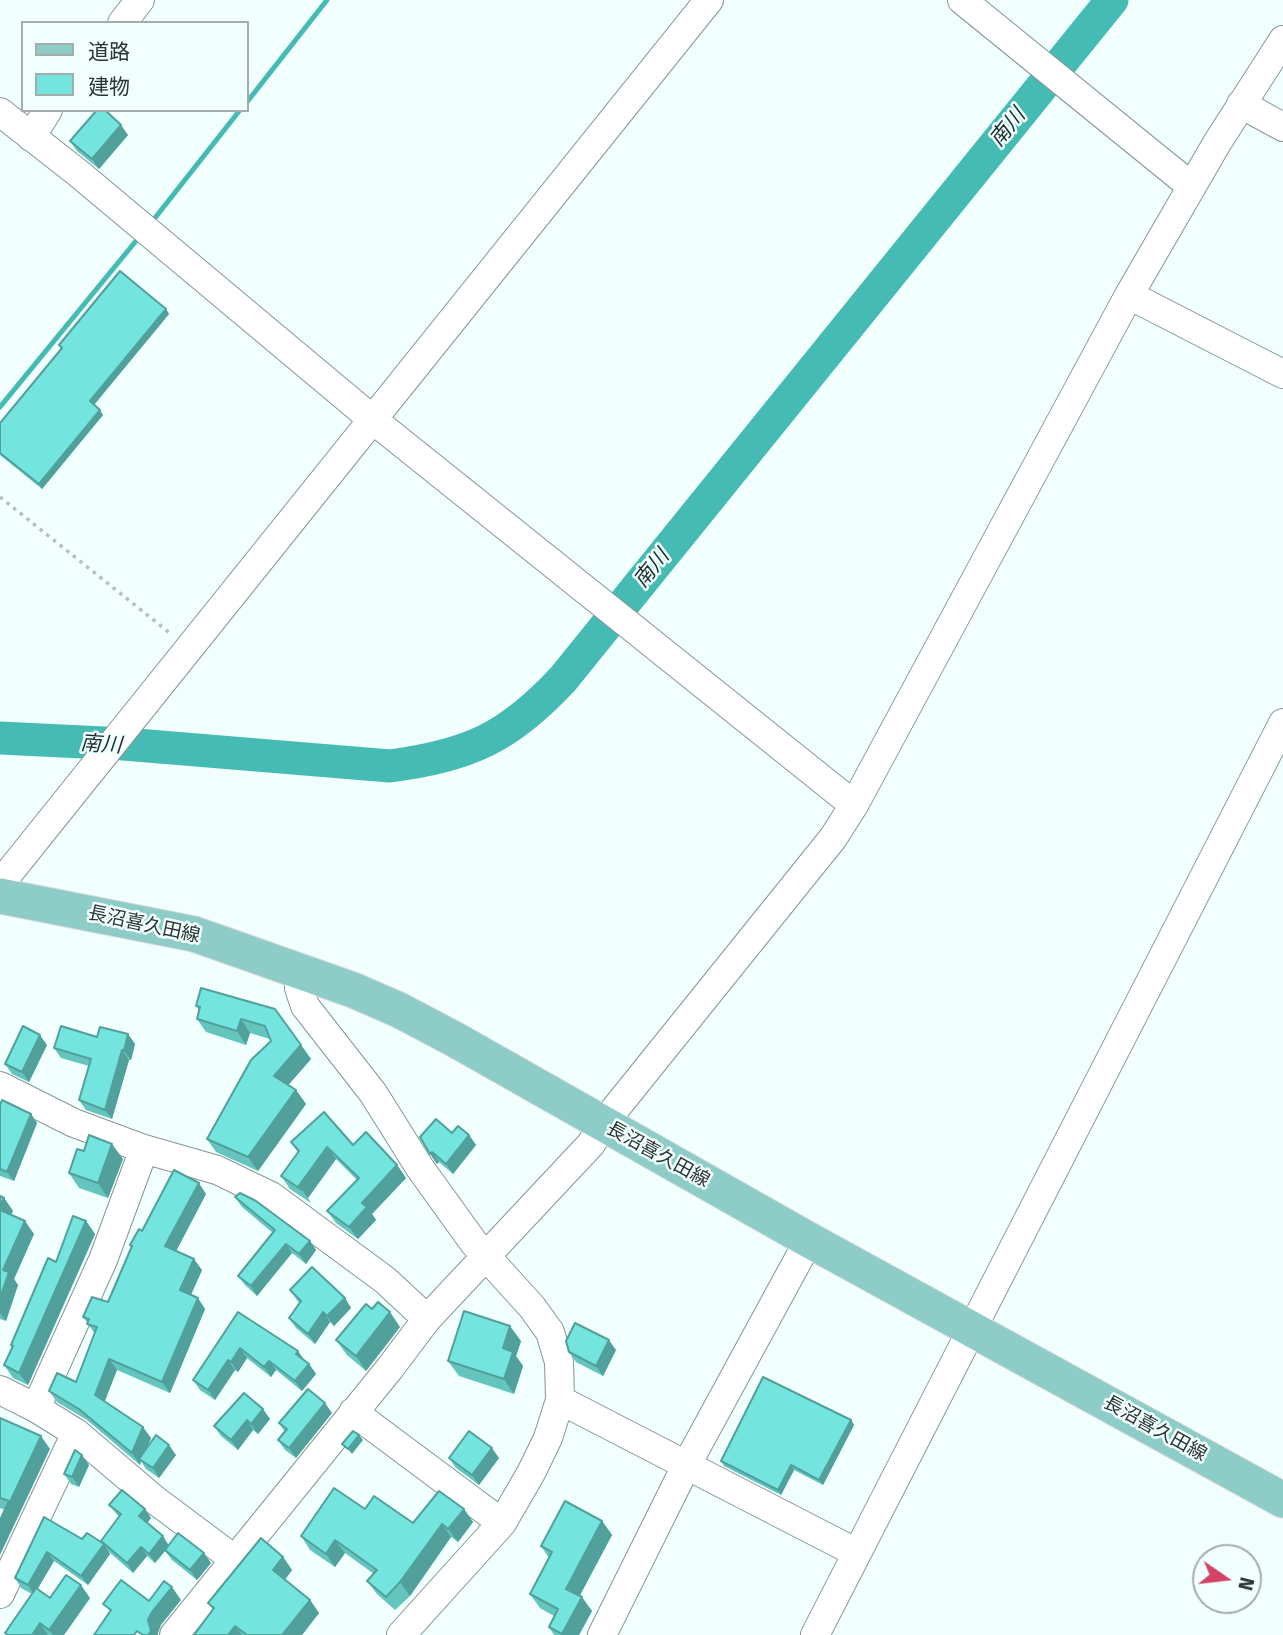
<!DOCTYPE html>
<html>
<head>
<meta charset="utf-8">
<style>
	body { margin:0 }
	#map { position:relative; width:1283px; height:1635px; overflow:hidden; background:#f1fffe; font-family:"Fira Sans","Noto Sans JP",sans-serif }
	canvas { display:block }
	.legend { position:absolute; left:21px; top:21px; width:228px; height:91px; box-sizing:border-box; background:#f1fffe; border:2px solid #a2adac; margin:0; padding:9px 12px; list-style:none; font-size:21px; color:#2c3332 }
	.legend li { display:flex; align-items:center; gap:14px; height:35px }
	.legend b { width:35px; border:2px solid #a2adac }
	.north { position:absolute; left:1192px; top:1544px; width:70px; height:70px; box-sizing:border-box; background:#f1fffe; border:2px solid #a2adac; border-radius:50%; rotate:104deg; font-size:19px; font-weight:700; line-height:28px; text-align:center; color:#2c3332 }
	.north::after { content:''; display:block; margin:auto; width:24px; height:32px; background:#d24366; clip-path:polygon(50% 0,100% 100%,50% 72%,0 100%) }
</style>
</head>
<body>
<div id="map">
<canvas width="1283" height="1635"></canvas>
<ul class="legend">
<li><b style="height:9px;background:#8eccc8"></b>道路</li>
<li><b style="height:19px;background:#74e5de"></b>建物</li>
</ul>
<div class="north">N</div>
</div>
<script>
const ctx = document.querySelector('canvas').getContext('2d');
ctx.lineJoin = 'round';
function stroke(path, color, width, dash) {
  ctx.strokeStyle = color;
  ctx.lineWidth = width;
  ctx.lineCap = dash ? 'butt' : 'round';
  ctx.setLineDash(dash || []);
  ctx.stroke(path);
}
function fill(path, color) {
  ctx.fillStyle = color;
  ctx.fill(path, 'evenodd');
}
function label(font, color, halo, rows, align = 'center') {
  ctx.font = font + ' "Fira Sans","Noto Sans JP",sans-serif';
  ctx.lineWidth = 5;
  ctx.setLineDash([]);
  ctx.textBaseline = 'middle';
  ctx.strokeStyle = halo;
  ctx.fillStyle = color;
  for (const [text, x, y, turn = 0] of rows) {
    ctx.save();
    ctx.translate(x, y);
    ctx.rotate((+turn || 0) * Math.PI / 180);
    ctx.textAlign = isNaN(turn) ? turn : align;
    if (halo) ctx.strokeText(text, 0, 0);
    ctx.fillText(text, 0, 0);
    ctx.restore();
  }
}
const stream = new Path2D(`
	M247 102 327 0
	M151 223 240 110
	M0 407 140 236`);
const river = new Path2D(`
	M0 738 124 744 390 766C470 755 508 738 563 679L1112 0`);
const path = new Path2D(`
	M0 497 171 634`);
const minor = new Path2D(`
	M962 0 1191 186
	M122 23 140 0
	M1241 104 1283 127
	M0 112 78 173 372 419 854 805
	M31 137 48 110
	M1129 295 1283 374
	M0 884 709 0
	M299 969V988L305 1006 373 1093 420 1168 474 1243 532 1307 550 1332 559 1362 560 1400 548 1438 531 1473 502 1523 401 1635
	M0 1086 74 1123 144 1149 217 1170 271 1196 385 1280 427 1319
	M0 1390 36 1408 76 1433 155 1500 234 1559
	M560 1400 857 1553
	M36 1408 103 1260 144 1149
	M353 1412 502 1523
	M0 1594 76 1433
	M174 1635 390 1368 427 1319 591 1144 603 1124 833 838 854 805 1129 295 1217 143 1283 40
	M602 1635 686 1466 809 1240
	M815 1635 1283 723`);
const major = new Path2D(`
	M0 896 194 934 353 990 399 1010 454 1039 809 1240 1283 1500`);
const wall = new Path2D(`
	M128 135 99 169 77 151 70 141Z
	M166 309 169 314 94 405 103 415 42 489 0 455V423L61 349 59 345Z
	M196 1006 275 1009 311 1059 288 1085 296 1090 306 1104 258 1171 216 1152 207 1139 271 1041 270 1039 250 1033 246 1045 206 1032 197 1019 199 1010Z
	M128 1034 135 1044 131 1060H129L112 1119 86 1110 79 1100 89 1066 61 1058 54 1048 97 1037Z
	M47 1045 29 1082 12 1074 5 1064Z
	M0 1105 31 1114 37 1123 14 1181 0 1176Z
	M452 1133 469 1135 476 1145 453 1174 439 1162 437 1164 420 1137Z
	M291 1142 353 1145 397 1165 406 1178 372 1214 376 1220 358 1239 336 1223 327 1211 357 1180 336 1159 308 1198 311 1203 290 1189 281 1176 298 1152Z
	M84 1151 123 1159 108 1198 79 1188 69 1173Z
	M206 1194 176 1251 202 1270 191 1295 205 1309 170 1393 117 1370 104 1401 151 1438 147 1448 176 1455 159 1478 146 1469 141 1461 140 1465 87 1420 57 1402 49 1391 76 1382 95 1334 83 1317 108 1302 132 1247 130 1245 142 1231Z
	M0 1196 4 1198 13 1211 11 1215 34 1234 14 1279 18 1285 6 1321 0 1319Z
	M235 1197 310 1241 316 1250 306 1264 292 1253 257 1296 245 1285 238 1276 273 1233 242 1207Z
	M86 1221 95 1234 28 1385 13 1378 4 1365 12 1347 11 1345 56 1262Z
	M290 1290 345 1298 351 1308 334 1326 330 1322 315 1344 296 1328 289 1318 299 1303Z
	M238 1312 309 1364 316 1374 302 1391 276 1370 271 1377 247 1358 238 1372 235 1370 215 1400 200 1390 193 1380Z
	M400 1327 366 1371 347 1355 336 1340Z
	M521 1341 516 1356 523 1366 514 1394 459 1376 448 1361Z
	M616 1350 603 1376 576 1362 569 1352Z
	M244 1393 270 1419 258 1434 253 1430 238 1450 221 1436 214 1426Z
	M332 1413 296 1458 285 1450 278 1440 285 1432 279 1423Z
	M0 1418 50 1449 5 1510 0 1508Z
	M851 1420 854 1425 823 1485 794 1470 781 1495 724 1466 721 1461Z
	M449 1458H499L479 1485 456 1468Z
	M89 1465 79 1487 71 1484 64 1474Z
	M109 1505 145 1509 151 1518 147 1523 169 1545 211 1563 197 1580 172 1560 165 1551 155 1563 147 1556 133 1573 108 1551 110 1554 88 1585 54 1561 37 1589 50 1598H90L64 1635H7L5 1633 32 1594 21 1588 15 1578 44 1517 82 1539 103 1544 101 1541 119 1517Z
	M365 1509 413 1523 464 1509 473 1522 458 1542 451 1537 410 1596 395 1610 377 1594 367 1581 374 1574 345 1553 335 1567 310 1550 301 1536Z
	M602 1521 612 1535 579 1596 592 1611 579 1635H554L549 1627 554 1616 540 1608 530 1594 549 1558 541 1546Z
	M283 1557 292 1570 285 1580 310 1600 319 1613 302 1635H194L213 1610 208 1603Z`);
const shadedWall = new Path2D(`
	M121 125 128 135 99 169 92 159Z
	M166 309 169 314 93 406 90 401Z
	M100 410 103 415 42 489 39 484Z
	M241 1019 250 1033 246 1045 237 1031Z
	M128 1034 135 1044 131 1060 124 1051Z
	M40 1035 47 1045 29 1082 22 1072Z
	M301 1045 311 1059 284 1090 274 1076Z
	M122 1050 129 1060 112 1119 105 1110Z
	M296 1090 306 1104 258 1171 248 1157Z
	M31 1114 37 1123 14 1181 7 1172Z
	M469 1135 476 1145 453 1174 446 1164Z
	M112 1144 123 1159 108 1198 98 1183Z
	M327 1147 336 1159 308 1198 302 1190 298 1187Z
	M432 1152 439 1162 437 1164 430 1154Z
	M397 1165 406 1178 372 1214 376 1220 358 1239 349 1227 362 1203Z
	M199 1183 206 1194 173 1257 165 1246Z
	M4 1198 13 1211 7 1222 0 1213V1205Z
	M25 1221 34 1234 14 1279 18 1285 6 1321 0 1313V1298L3 1270Z
	M86 1221 95 1234 28 1385 19 1373Z
	M310 1241 316 1250 306 1264 299 1254Z
	M286 1244 292 1253 257 1296 251 1286Z
	M194 1259 202 1270 188 1301 180 1290Z
	M198 1298 205 1309 170 1393 162 1382Z
	M345 1298 351 1308 334 1326 327 1316Z
	M323 1312 330 1322 315 1344 308 1334Z
	M390 1312 400 1327 366 1371 356 1356Z
	M510 1326 521 1341 516 1356 523 1366 514 1394 504 1379 503 1348Z
	M609 1340 616 1350 603 1376 596 1366Z
	M240 1348 247 1358 238 1372 231 1362Z
	M298 1351 305 1361 303 1364 296 1354Z
	M109 1359 117 1370 103 1406 95 1395Z
	M228 1360 235 1370 215 1400 208 1390Z
	M269 1361 276 1370 271 1377 264 1367Z
	M309 1364 316 1374 302 1391 295 1381Z
	M325 1403 332 1413 296 1458 289 1448Z
	M263 1409 270 1419 258 1434 251 1424Z
	M247 1420 253 1430 238 1450 231 1440Z
	M851 1420 854 1425 823 1485 819 1480Z
	M143 1427 151 1438 142 1460 139 1459 141 1461 140 1465 132 1453Z
	M359 1435 363 1440 352 1454 348 1449Z
	M41 1436 50 1449 0 1555V1523Z
	M169 1445 176 1455 159 1478 153 1468Z
	M492 1448 499 1458 479 1485 472 1475Z
	M82 1455 89 1465 79 1487 72 1477Z
	M791 1465 794 1470 781 1495 778 1490Z
	M145 1509 151 1518 145 1526 139 1516Z
	M464 1509 473 1522 458 1542 448 1529Z
	M602 1521 612 1535 576 1603 566 1589Z
	M442 1524 451 1537 410 1596 400 1582Z
	M163 1536 169 1546 155 1563 149 1554Z
	M335 1540 345 1553 335 1567 326 1554Z
	M104 1544 110 1554 88 1585 81 1576Z
	M141 1547 147 1556 133 1573 127 1563Z
	M47 1552 54 1561 34 1595 28 1585Z
	M204 1553 211 1563 197 1580 190 1570Z
	M283 1557 292 1570 282 1583 273 1570Z
	M81 1585 90 1598 64 1635H53L49 1630Z
	M172 1587 181 1600 161 1625 158 1633V1635H148V1620L152 1612Z
	M582 1597 592 1611 579 1635H563L562 1634Z
	M310 1600 319 1613 302 1635H282Z
	M40 1623 48 1635H32Z
	M235 1626 242 1635H228Z`);
const building = new Path2D(`
	M97 110H105L121 125 92 159 70 141Z
	M120 271 166 309 90 401 100 410 39 484 0 453V423L62 348 59 345Z
	M201 988 275 1009 301 1045 274 1076 296 1090 248 1157 207 1139 251 1060 271 1041 265 1026 241 1019 237 1031 197 1019 200 1007 196 1006Z
	M23 1026 40 1035 22 1072 5 1064Z
	M61 1026 97 1037 100 1027 128 1034 124 1051 122 1050 105 1110 79 1100 91 1059 54 1048Z
	M2 1100 31 1114 7 1172 0 1169V1105Z
	M324 1112 353 1145 366 1132 397 1165 362 1203 367 1207 349 1227 327 1211 359 1178 327 1147 298 1187 302 1190 281 1176 299 1151 291 1142Z
	M436 1119 452 1133 458 1126 469 1135 446 1164 432 1152 430 1154 420 1137Z
	M89 1135 112 1144 98 1183 69 1173 77 1149 84 1151Z
	M174 1170 199 1183 165 1246 194 1259 180 1290 198 1298 162 1382 109 1359 95 1395 143 1427 132 1453 79 1409 49 1391 57 1373 76 1382 97 1327 87 1324 89 1319 83 1317 92 1297 108 1302 132 1246 130 1245 139 1229 142 1231Z
	M240 1193 256 1201 310 1241 299 1254 286 1244 251 1286 238 1276 275 1230 235 1197Z
	M0 1196 4 1198 0 1205Z
	M0 1210 25 1221 3 1270 9 1272 0 1298Z
	M73 1216 86 1221 19 1373 4 1365 13 1346 11 1345 48 1258 56 1262Z
	M312 1267 345 1298 327 1316 323 1312 308 1334 289 1318 301 1301 290 1290Z
	M378 1302 390 1312 356 1356 336 1340 366 1304 372 1309Z
	M464 1311 510 1326 503 1348 513 1352 504 1379 448 1361Z
	M238 1312 298 1351 296 1354 309 1364 295 1381 269 1361 264 1367 240 1348 231 1362 228 1360 208 1390 193 1380Z
	M575 1323 609 1340 596 1366 569 1352 566 1341Z
	M763 1377 851 1420 819 1480 791 1465 778 1490 721 1461Z
	M308 1389 325 1403 289 1448 278 1440 287 1429 279 1423Z
	M244 1393 263 1409 251 1424 247 1420 231 1440 214 1426Z
	M0 1418 41 1436 0 1523V1520L9 1501 0 1498Z
	M353 1431 359 1435 348 1449 342 1444Z
	M469 1431 492 1448 472 1475 449 1458Z
	M156 1435 169 1445 153 1468 139 1459Z
	M75 1450 82 1455 72 1477 64 1474Z
	M334 1488 365 1509 374 1496 413 1523 439 1491 464 1509 448 1529 442 1524 400 1582 386 1597 367 1581 377 1570 335 1540 326 1554 301 1536Z
	M122 1490 145 1509 139 1516 163 1536 149 1554 141 1547 127 1563 101 1541 121 1514 109 1505Z
	M565 1501 602 1521 566 1589 582 1597 562 1634 549 1627 558 1609 530 1594 552 1552 541 1546Z
	M44 1517 82 1539 87 1533 104 1544 81 1576 47 1552 28 1585 15 1578Z
	M178 1533 204 1553 190 1570 165 1550Z
	M261 1538 283 1557 273 1570 310 1600 282 1635H247L235 1626 228 1635H194L214 1608 208 1603Z
	M66 1575 81 1585 49 1630 40 1623 32 1635H8L5 1633 36 1588 50 1598Z
	M121 1580 149 1601 164 1581 172 1587 152 1612 148 1620 151 1631 148 1635H143L137 1631 134 1635H94L111 1610 103 1604Z`);
const streetNames = [
	["長沼喜久田線",144,925,12],
	["長沼喜久田線",658,1155,29],
	["長沼喜久田線",1155,1429,29]
];
const waterNames = [
	["南川",1008,128,-51],
	["南川",652,569,-51],
	["南川",101,745,4]
];
stroke(stream, '#45bbb4', 5);
stroke(river, '#45bbb4', 33);
stroke(minor, '#869695', 30);
stroke(major, '#d9dada', 37);
stroke(path, '#b5c0bf', 3.5, [3.5, 5]);
stroke(minor, '#fff', 28);
stroke(major, '#8eccc8', 35);
fill(wall, '#64c5bf');
fill(shadedWall, '#51a09b');
fill(building, '#74e5de');
stroke(building, '#51a09b', 2);
label('19px', '#2c3332', '#f1fffe', streetNames);
label('italic 21px', '#192e2d', '#f1fffe', waterNames);
</script>
</body>
</html>
